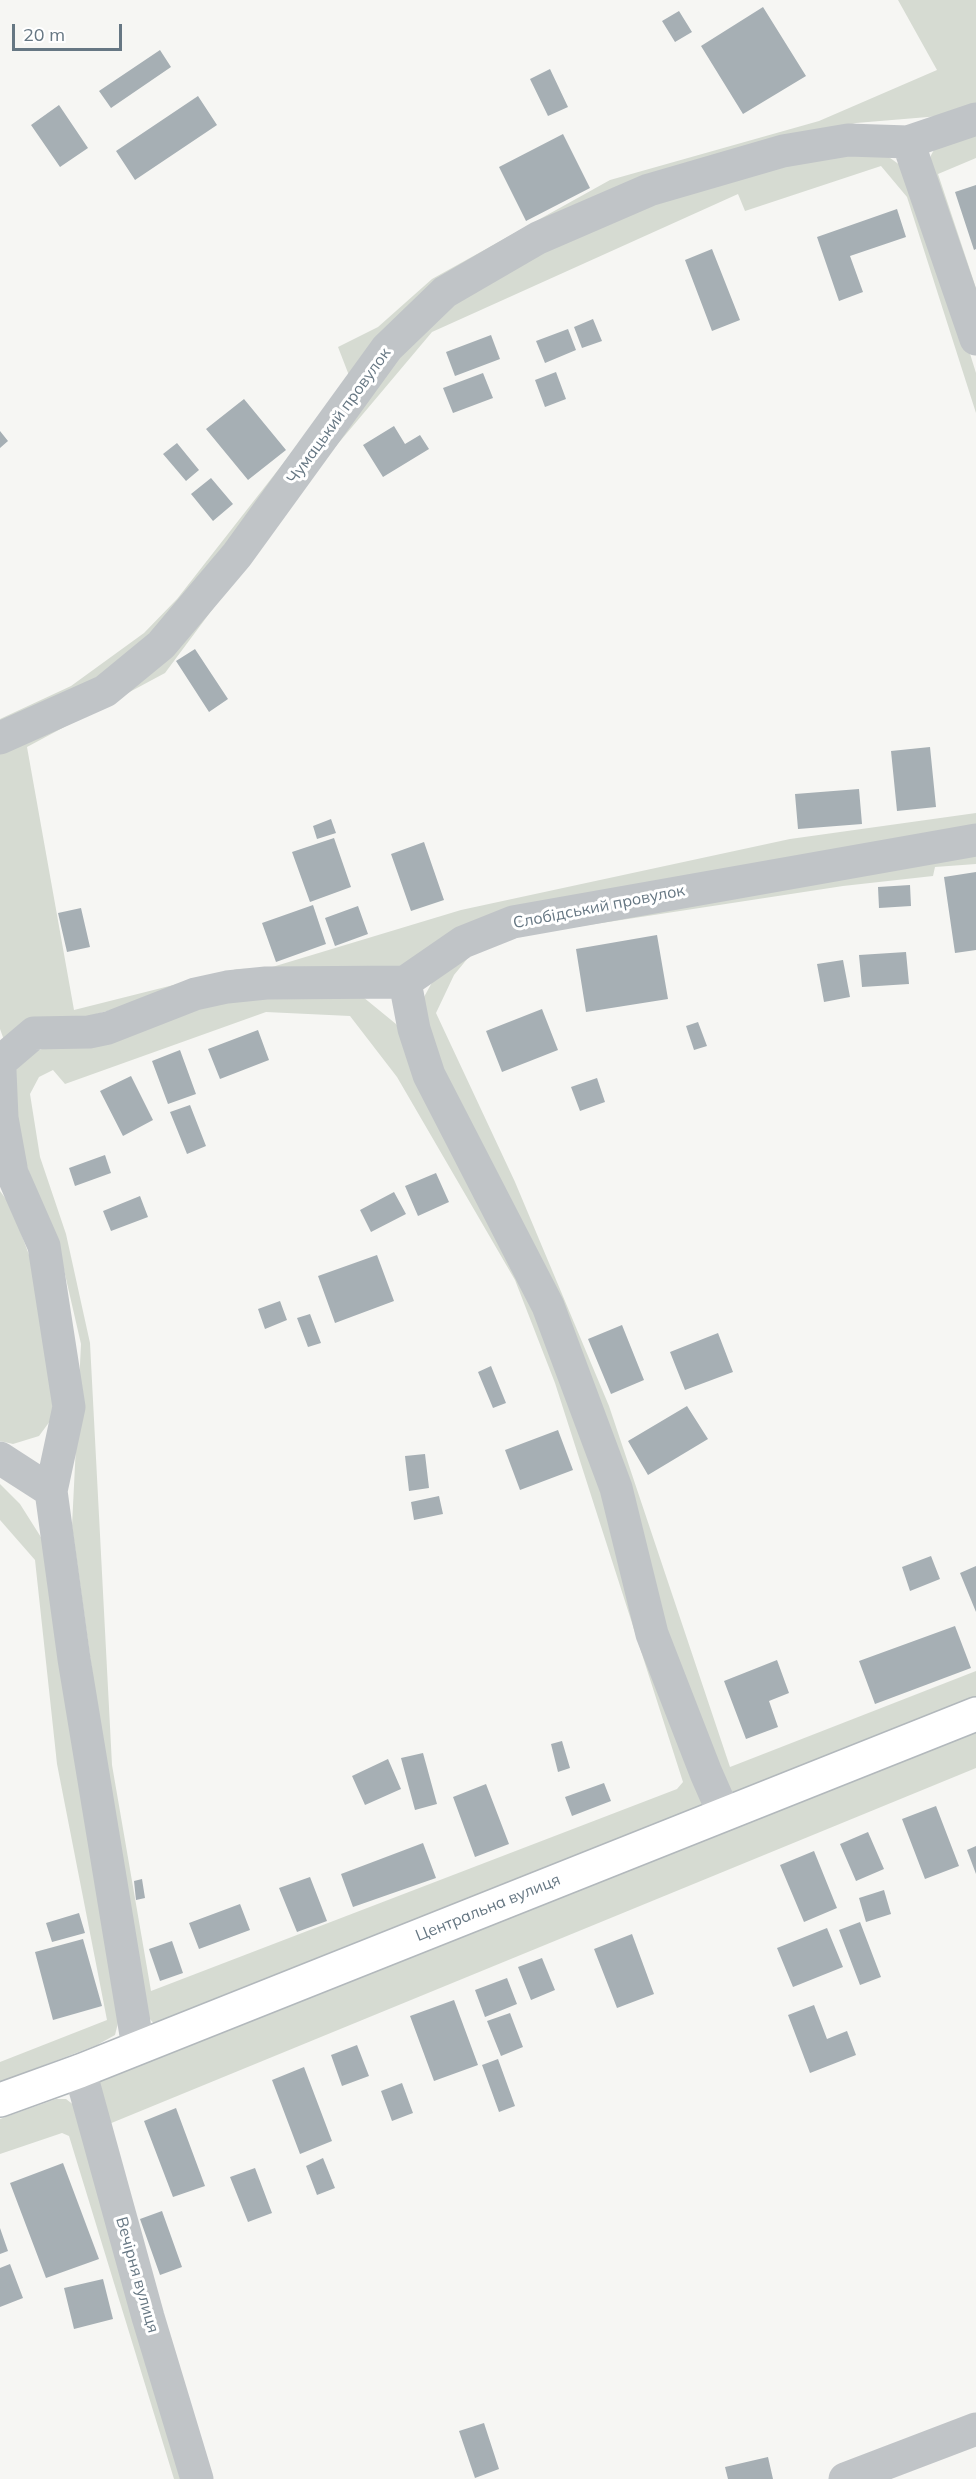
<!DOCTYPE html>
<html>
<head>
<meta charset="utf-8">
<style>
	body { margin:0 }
	#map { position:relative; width:976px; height:2479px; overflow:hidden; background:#f6f6f3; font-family:Mulish,sans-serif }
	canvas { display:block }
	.scale { position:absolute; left:12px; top:24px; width:110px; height:27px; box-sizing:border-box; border:3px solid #667783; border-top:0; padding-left:8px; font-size:18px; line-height:21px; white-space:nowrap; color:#667783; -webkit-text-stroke:4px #fff; paint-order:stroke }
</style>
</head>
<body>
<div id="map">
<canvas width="976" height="2479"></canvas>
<div class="scale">20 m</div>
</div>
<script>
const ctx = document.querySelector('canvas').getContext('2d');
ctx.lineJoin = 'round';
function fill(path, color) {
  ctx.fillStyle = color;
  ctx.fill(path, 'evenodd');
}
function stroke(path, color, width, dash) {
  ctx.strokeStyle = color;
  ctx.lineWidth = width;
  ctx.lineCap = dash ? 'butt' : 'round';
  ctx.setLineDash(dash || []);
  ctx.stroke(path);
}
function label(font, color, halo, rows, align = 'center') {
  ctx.font = font + ' Mulish,sans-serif';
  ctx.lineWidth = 6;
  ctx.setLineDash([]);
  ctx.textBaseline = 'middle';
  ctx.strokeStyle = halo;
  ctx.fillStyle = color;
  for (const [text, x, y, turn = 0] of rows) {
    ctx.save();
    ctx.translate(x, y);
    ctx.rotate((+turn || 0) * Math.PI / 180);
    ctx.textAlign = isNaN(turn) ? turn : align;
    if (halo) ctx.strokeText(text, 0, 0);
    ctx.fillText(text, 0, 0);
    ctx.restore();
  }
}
const green = new Path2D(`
	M898 0H976V108L952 115 856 123 777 146 499 250 327 422 121 669 0 732V719L71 686 144 633 177 599 350 378 338 347 378 327 432 279 610 180 819 121 937 70Z
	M976 126V158L938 174 976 288V320L927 169C933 138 950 137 976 126Z
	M886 155 904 168 924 206 976 373V413L907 197 881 166 745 211 738 194 432 332 320 465 165 673 27 747 74 1010 237 969 269 968 461 910 790 839 976 813V834L774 865 408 967 161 996 4 1040 0 1029V746L83 709 441 304 623 212 823 156Z
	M976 847V864L935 867 933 876 843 886 530 934 477 947 454 975 436 1013 515 1182 609 1406 730 1767 976 1671V1700L726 1798 720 1793 655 1623 615 1472 556 1318 527 1249 427 1053 421 1027 424 997 441 966 459 948 519 924 698 895 885 859Z
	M231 993 363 997 396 1024 404 1035 542 1311 706 1805 155 2025 149 2018 136 1989 72 1526 81 1344 64 1270 37 1198 18 1137 15 1057ZM266 1012 350 1016 397 1077 515 1280 555 1383 683 1782 677 1789 151 1991 112 1765 90 1343 66 1234 40 1157 30 1094 39 1077 53 1070 65 1084Z
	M0 1191 11 1206 32 1263 52 1345 53 1417 39 1436 13 1444 0 1441Z
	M0 1484 20 1504 44 1542 119 2019 115 2035 97 2045 0 2082V2062L107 2020 57 1764 35 1560 0 1520Z
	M976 1731V1768L109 2124 97 2081Z
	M56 2099H66L75 2106 190 2479H174L69 2136 62 2133 0 2154V2119Z`);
const building = new Path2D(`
	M763 7 806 76 743 114 701 46Z
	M679 11 692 32 675 42 662 21Z
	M160 50 171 67 111 108 99 91Z
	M550 69 568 107 548 116 530 79Z
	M198 96 217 125 135 180 116 151Z
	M59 105 88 148 60 167 31 125Z
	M563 134 590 188 526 221 499 167Z
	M976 185V249L974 250 955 192Z
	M897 209 906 237 850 256 863 292 839 301 817 237Z
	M712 249 740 320 712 331 685 260Z
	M593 319 602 341 582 348 574 327Z
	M568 329 576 350 545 363 536 341Z
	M491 335 500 359 455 376 446 352Z
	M556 372 566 399 545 407 535 380Z
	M483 373 493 398 453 413 443 388Z
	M244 399 286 450 248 480 206 429Z
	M394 426 405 444 420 435 429 449 383 477 363 445Z
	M0 431 8 441 0 448Z
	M177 443 199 470 186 481 163 454Z
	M211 478 233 504 213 521 191 494Z
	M195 649 228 699 209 712 176 661Z
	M930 747 936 807 897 811 891 751Z
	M859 789 862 824 798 829 795 794Z
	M331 819 336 833 317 839 313 826Z
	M334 838 351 887 310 902 292 852Z
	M424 842 444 900 411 911 391 854Z
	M976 872V950L955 953 944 877Z
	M910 885 911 906 879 908 878 887Z
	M313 905 326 944 276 962 262 923Z
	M358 906 368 934 335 946 325 918Z
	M81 908 90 947 67 952 58 913Z
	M657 935 668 999 586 1012 576 949Z
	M906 952 909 984 862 987 859 955Z
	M843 960 850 997 824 1002 817 964Z
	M542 1009 558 1050 502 1072 486 1031Z
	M698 1022 707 1046 694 1050 686 1026Z
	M258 1030 269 1060 220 1079 208 1049Z
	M180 1050 196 1094 168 1104 152 1061Z
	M131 1076 153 1120 123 1136 100 1091Z
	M597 1078 605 1102 580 1111 571 1087Z
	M190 1105 206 1146 187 1154 170 1112Z
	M105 1155 111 1173 75 1186 69 1168Z
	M436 1173 449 1202 418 1216 405 1186Z
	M394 1192 406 1214 371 1232 360 1210Z
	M140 1196 148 1217 111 1231 103 1211Z
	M377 1255 394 1301 335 1323 318 1276Z
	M280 1301 287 1320 265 1329 258 1309Z
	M310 1314 321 1343 308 1347 297 1318Z
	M622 1325 644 1380 611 1394 588 1339Z
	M718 1333 733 1372 685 1390 670 1352Z
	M491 1366 506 1403 493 1408 478 1372Z
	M687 1406 708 1439 648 1475 628 1441Z
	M558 1430 573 1470 520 1490 505 1450Z
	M425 1454 429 1488 409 1491 405 1456Z
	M439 1496 443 1514 414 1520 411 1502Z
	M931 1556 940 1579 910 1591 902 1567Z
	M976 1566V1612L960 1573Z
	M955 1626 971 1668 875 1704 859 1661Z
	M777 1660 789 1693 769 1701 778 1727 746 1739 724 1681Z
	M562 1741 570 1768 558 1772 551 1744Z
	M423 1753 437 1804 415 1810 401 1758Z
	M388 1759 401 1789 365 1805 352 1776Z
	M604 1783 611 1801 572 1816 565 1797Z
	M486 1784 509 1844 475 1857 453 1797Z
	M936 1806 959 1866 925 1879 902 1819Z
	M868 1832 884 1869 856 1881 840 1844Z
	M423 1843 436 1878 353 1907 341 1874Z
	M976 1846V1874L967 1850Z
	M814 1851 837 1908 804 1922 780 1865Z
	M310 1877 327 1921 297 1932 279 1888Z
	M142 1879 145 1898 136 1900 134 1881Z
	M884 1890 891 1914 866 1922 859 1898Z
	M240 1904 250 1930 199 1949 189 1923Z
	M79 1913 85 1933 52 1942 46 1923Z
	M860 1922 881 1977 860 1985 839 1930Z
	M827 1928 843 1967 793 1987 777 1948Z
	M632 1934 654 1994 617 2008 594 1949Z
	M83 1939 102 2006 53 2020 35 1952Z
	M172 1941 183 1973 160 1981 149 1949Z
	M542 1958 555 1990 531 2000 518 1967Z
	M507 1978 517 2004 485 2017 475 1990Z
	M454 2000 478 2065 434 2081 410 2016Z
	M814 2005 827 2039 847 2031 856 2055 810 2073 788 2015Z
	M510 2013 523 2047 501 2056 487 2021Z
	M357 2045 369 2076 342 2086 331 2055Z
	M498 2059 515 2106 499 2112 482 2065Z
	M304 2067 332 2141 300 2154 272 2080Z
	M402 2083 413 2113 392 2121 381 2091Z
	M176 2108 205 2186 173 2197 144 2121Z
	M323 2158 335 2188 317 2195 306 2166Z
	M63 2163 99 2259 46 2278 10 2183Z
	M255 2168 272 2213 248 2222 230 2177Z
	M162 2211 182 2267 160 2275 140 2219Z
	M0 2228 8 2251 0 2254Z
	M10 2264 23 2298 0 2307V2268Z
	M103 2279 113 2319 74 2329 64 2288Z
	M484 2423 499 2469 475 2478 459 2431Z
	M768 2457 773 2479H728L725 2467Z`);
const street = new Path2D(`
	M908 142 976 339
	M0 738 105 691 161 645 237 555 387 348 445 292 538 238 649 190 783 151 848 140 908 142 976 119
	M405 982 414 1029 429 1075 548 1306 616 1488 652 1634 706 1773 724 1814
	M0 1062 34 1033 89 1032 108 1028 195 994 227 987 266 983 405 982 463 942 513 922 976 840
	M0 1071 2 1118 12 1173 44 1246 69 1407 51 1491 74 1659 138 2047
	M0 1458 51 1491
	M80 2071 148 2317 197 2479
	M845 2479 976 2429`);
const secondary = new Path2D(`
	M0 2100 80 2071 976 1714`);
const streetNames = [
	["Чумацький провулок",339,416,-54],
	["Слобідський провулок",599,907,-11],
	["Центральна вулиця",488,1908,-22],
	["Вечірня вулиця",137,2275,74]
];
fill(green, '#d6dbd2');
fill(building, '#a6afb4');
stroke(secondary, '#b2b8bc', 36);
stroke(street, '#c0c4c7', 33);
stroke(secondary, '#fff', 33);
label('16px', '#667783', '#fff', streetNames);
</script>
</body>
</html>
